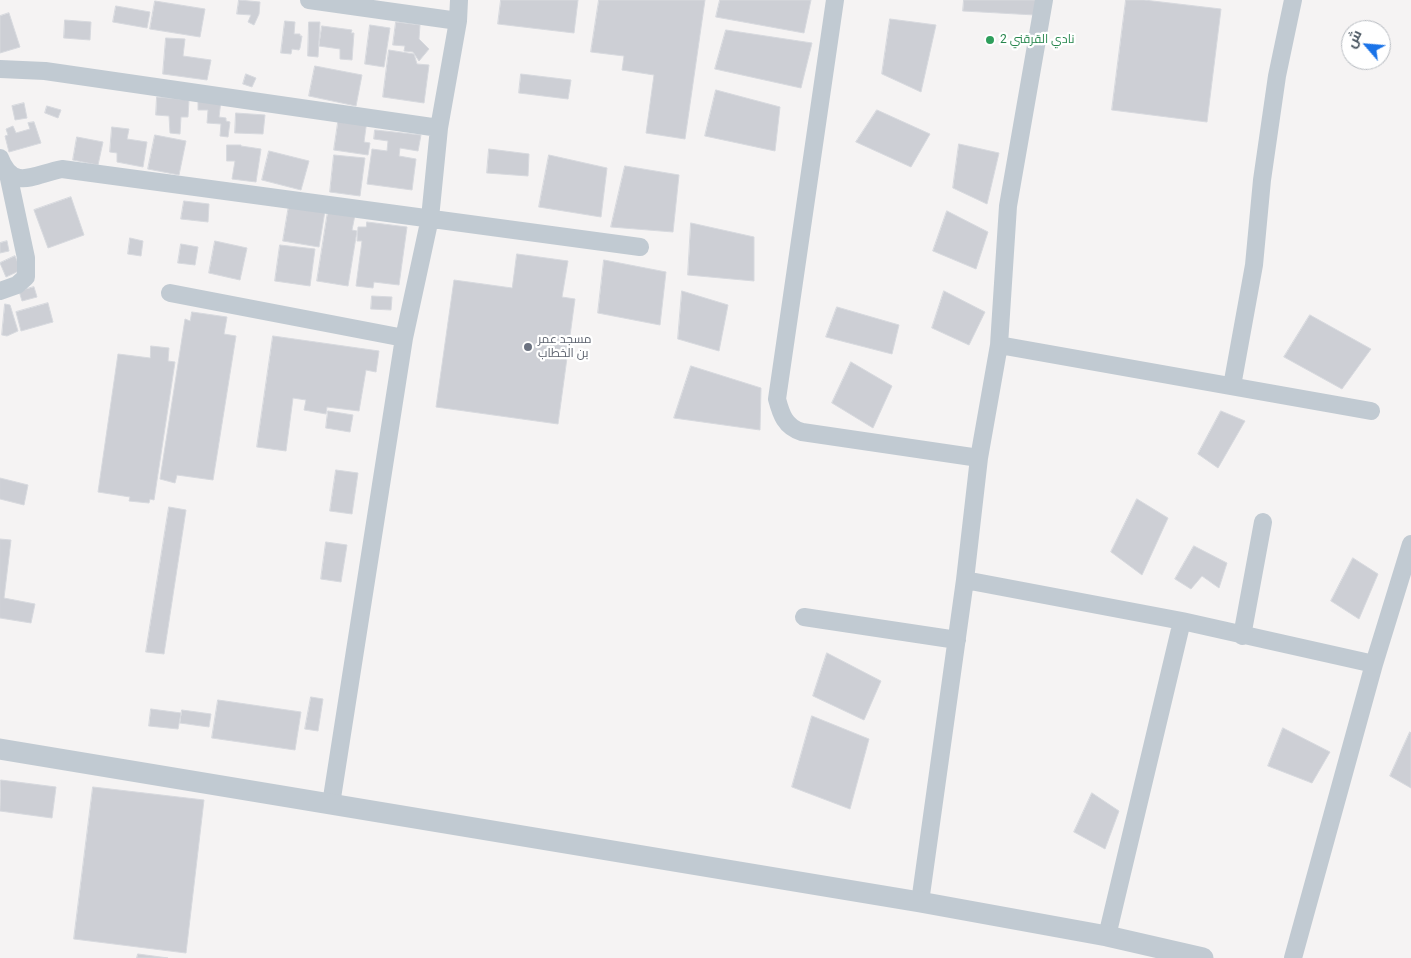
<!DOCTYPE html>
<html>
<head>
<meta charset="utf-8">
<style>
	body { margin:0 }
	#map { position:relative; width:1411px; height:958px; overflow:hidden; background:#f5f3f3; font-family:Roboto,Cairo,sans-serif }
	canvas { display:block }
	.north { position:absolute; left:1341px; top:20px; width:50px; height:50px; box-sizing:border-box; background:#fff; border:1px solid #b7bbc0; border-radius:50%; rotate:297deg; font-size:14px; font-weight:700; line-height:20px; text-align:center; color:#4a5661 }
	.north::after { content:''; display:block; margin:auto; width:18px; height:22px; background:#1a73e8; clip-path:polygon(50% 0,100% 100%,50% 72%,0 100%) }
</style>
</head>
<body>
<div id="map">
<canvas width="1411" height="958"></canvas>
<div class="north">ش</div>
</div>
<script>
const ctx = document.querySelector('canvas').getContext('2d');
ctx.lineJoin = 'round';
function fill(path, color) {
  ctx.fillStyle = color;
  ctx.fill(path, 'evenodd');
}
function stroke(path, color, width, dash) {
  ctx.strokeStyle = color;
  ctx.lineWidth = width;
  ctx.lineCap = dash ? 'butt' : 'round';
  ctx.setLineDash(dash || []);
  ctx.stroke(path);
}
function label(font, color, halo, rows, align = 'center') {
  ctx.font = font + ' Roboto,Cairo,sans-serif';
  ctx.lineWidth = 4.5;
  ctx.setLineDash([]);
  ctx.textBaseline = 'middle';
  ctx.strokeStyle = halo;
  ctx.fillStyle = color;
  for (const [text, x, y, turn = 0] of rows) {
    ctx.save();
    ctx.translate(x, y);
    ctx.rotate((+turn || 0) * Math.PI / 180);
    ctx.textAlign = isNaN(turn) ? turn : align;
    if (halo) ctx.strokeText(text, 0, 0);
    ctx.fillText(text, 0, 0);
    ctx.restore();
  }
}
const building = new Path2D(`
	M239 0 260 2 259 14 254 25 248 22 251 15 237 14Z
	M501 0H578L574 33 498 24Z
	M599 0H705L685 139 646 133 654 75 622 70 624 56 591 52Z
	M720 0H811L804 33 716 17Z
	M964 0H1036L1035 15 963 11Z
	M1126 0H1144L1221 9 1207 122 1112 110Z
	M155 1 205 9 200 37 150 29Z
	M116 6 150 12 147 28 113 22Z
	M9 13 20 47 0 53V16Z
	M890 19 936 25 921 92 882 74Z
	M65 20 91 22 90 40 64 38Z
	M285 21 295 22 294 34H300V36H302L300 48 299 50 292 49 291 54 281 53Z
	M309 22H320L318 57 308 56Z
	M396 22 420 25 419 39 429 49 419 61 413 52 404 51 405 46 393 45Z
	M370 25 390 28 384 67 365 64Z
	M322 26 352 30 351 33H354L352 60 340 59V49L319 46Z
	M726 30 812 43 801 88 715 69Z
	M166 38 185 39 183 56 211 60 207 80 163 74Z
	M389 50 414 54 417 64 429 65 424 103 383 97Z
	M315 66 362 75 356 106 309 96Z
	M246 74 256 78 252 87 243 84Z
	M521 74 571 80 568 99 519 93Z
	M716 90 780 107 775 151 705 136Z
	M157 97 189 100 188 117H181L180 134 170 133 169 116 156 115Z
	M221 101 219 117 226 118V121L230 122 228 137 220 136 221 124 207 123 208 110H198V102Z
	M24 103 27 118 15 120 12 106Z
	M47 106 61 110 58 118 45 113Z
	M877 110 930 134 911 167 856 142Z
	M236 113 265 115 263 134 235 133Z
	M339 116 367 120 364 142 370 143 368 155 334 150Z
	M34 122 41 143 9 152 5 136 8 135 6 129 13 126 16 133 30 129 28 123Z
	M112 127 129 129 127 139 147 142 143 167 117 162V153L110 152Z
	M375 130 421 135 418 151 400 148 399 156 416 159 412 190 367 184 372 149 387 151 388 141 374 139Z
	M155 135 186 141 179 175 148 169Z
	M77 137 103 142 98 165 73 160Z
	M959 144 999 153 987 204 953 188Z
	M227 145H241V146L261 149 256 182 232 179 235 161H227Z
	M489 149 529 154 528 176 487 173Z
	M269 151 309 161 301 190 262 180Z
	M334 155 365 158 360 196 330 192Z
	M549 155 607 168 601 217 539 207Z
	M625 166 679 175 673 232 611 227Z
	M71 197 84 235 48 248 34 210Z
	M184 201 209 204 208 222 181 219Z
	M289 205 325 211 319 247 283 241Z
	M328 211 355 215 352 230 357 231 348 286 317 281Z
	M947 211 988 232 976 269 933 251Z
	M367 222 407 227 399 285 374 282 373 288 356 286 362 241H357L358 227H366Z
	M691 223 754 237V281L688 275Z
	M130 238 143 241 141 256 128 254Z
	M7 241 9 251 0 253V243Z
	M215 241 247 248 240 280 209 273Z
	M181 244 198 247 195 265 178 263Z
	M280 245 315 249 310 286 275 281Z
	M517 254 568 261 562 297 575 299 558 424 436 407 454 280 512 288Z
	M15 256 21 270 6 277 0 263Z
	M604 260 666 272 660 325 598 313Z
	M34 287 37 297 22 301 19 291Z
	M682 291 728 305 719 351 678 339Z
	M944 291 985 312 969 345 932 328Z
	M372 296 392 297 391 310 371 309Z
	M48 303 53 322 21 331 16 312Z
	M5 304 10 305 18 331 7 336 2 335Z
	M837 307 899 325 892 354 826 337Z
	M192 312 227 317 224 334 236 336 213 480 177 475 175 483 160 479 185 319 190 321Z
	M1310 315 1371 349 1342 389 1284 357Z
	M273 336 379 351 376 372 366 370 359 411 327 407 326 414 304 410 306 400 293 398 286 451 257 447Z
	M151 346 169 348 168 361 175 362 154 500 150 499 149 503 129 501 130 497 98 492 118 354 150 358Z
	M851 362 892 386 873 428 832 403Z
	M691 366 761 388 760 430 674 418Z
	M328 411 353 415 350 432 326 428Z
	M1221 411 1245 421 1218 468 1198 454Z
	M336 470 358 473 352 514 330 511Z
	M0 478 28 485 24 505 0 499Z
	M1137 499 1168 518 1142 575 1111 552Z
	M169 507 186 510 164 654 146 652Z
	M0 539 11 540 4 598 35 604 31 623 0 618Z
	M326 542 347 545 341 582 321 579Z
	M1194 546 1227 563 1219 588 1202 576 1191 589 1175 579Z
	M1353 558 1378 574 1359 619 1331 601Z
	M827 653 881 681 864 720 813 696Z
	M311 697 323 699 318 731 305 729Z
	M218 700 301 712 295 750 212 738Z
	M151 709 181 713 178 729 149 726Z
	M182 710 211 714 209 727 180 723Z
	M812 716 869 739 850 809 792 787Z
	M1283 728 1330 752 1312 783 1268 766Z
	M1410 732 1411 733V788L1390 776Z
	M1 780 56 787 52 818 0 811Z
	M93 787 204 800 186 953 74 939Z
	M1092 793 1119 811 1105 849 1074 832Z
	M138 954 168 958H137Z`);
const minor = new Path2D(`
	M309 0 458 21
	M835 0 777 399C781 414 785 427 802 432L979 458
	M0 69 45 71 439 128
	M0 158C13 192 35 174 62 169L640 247
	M0 291 17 285 26 277V258L8 174
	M170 293 404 338
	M999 345 1371 411
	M1232 386 1254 265 1262 180 1277 76 1293 0
	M965 580 1182 621 1374 664
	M804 617 957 640
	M1242 636 1263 522
	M331 804 404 338 430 218 439 128 458 21 459 0
	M920 902 965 580 979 458 999 345 1008 206 1044 0
	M1107 936 1182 621
	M1293 958 1374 664 1411 544`);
const tertiary = new Path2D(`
	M0 749 920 902 1107 936 1203 958`);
const markers = [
	[990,40,5,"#2e9e5b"],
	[528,347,5,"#6b7280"]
];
const leisureNames = [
	["نادي القرقني 2",1000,40]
];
const worshipNames = [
	["مسجد عمر",538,340],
	["بن الخطاب",538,354]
];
fill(building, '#cdcfd5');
stroke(building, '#d7d9de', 1);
stroke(minor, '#c1cad2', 18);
stroke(tertiary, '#c1cad2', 21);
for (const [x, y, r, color] of markers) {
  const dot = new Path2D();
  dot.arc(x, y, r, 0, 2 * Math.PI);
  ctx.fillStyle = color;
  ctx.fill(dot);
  stroke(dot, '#fff', 2);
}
label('12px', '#27864d', '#fff', leisureNames, 'left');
label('12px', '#5b616d', '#fff', worshipNames, 'left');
</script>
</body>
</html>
